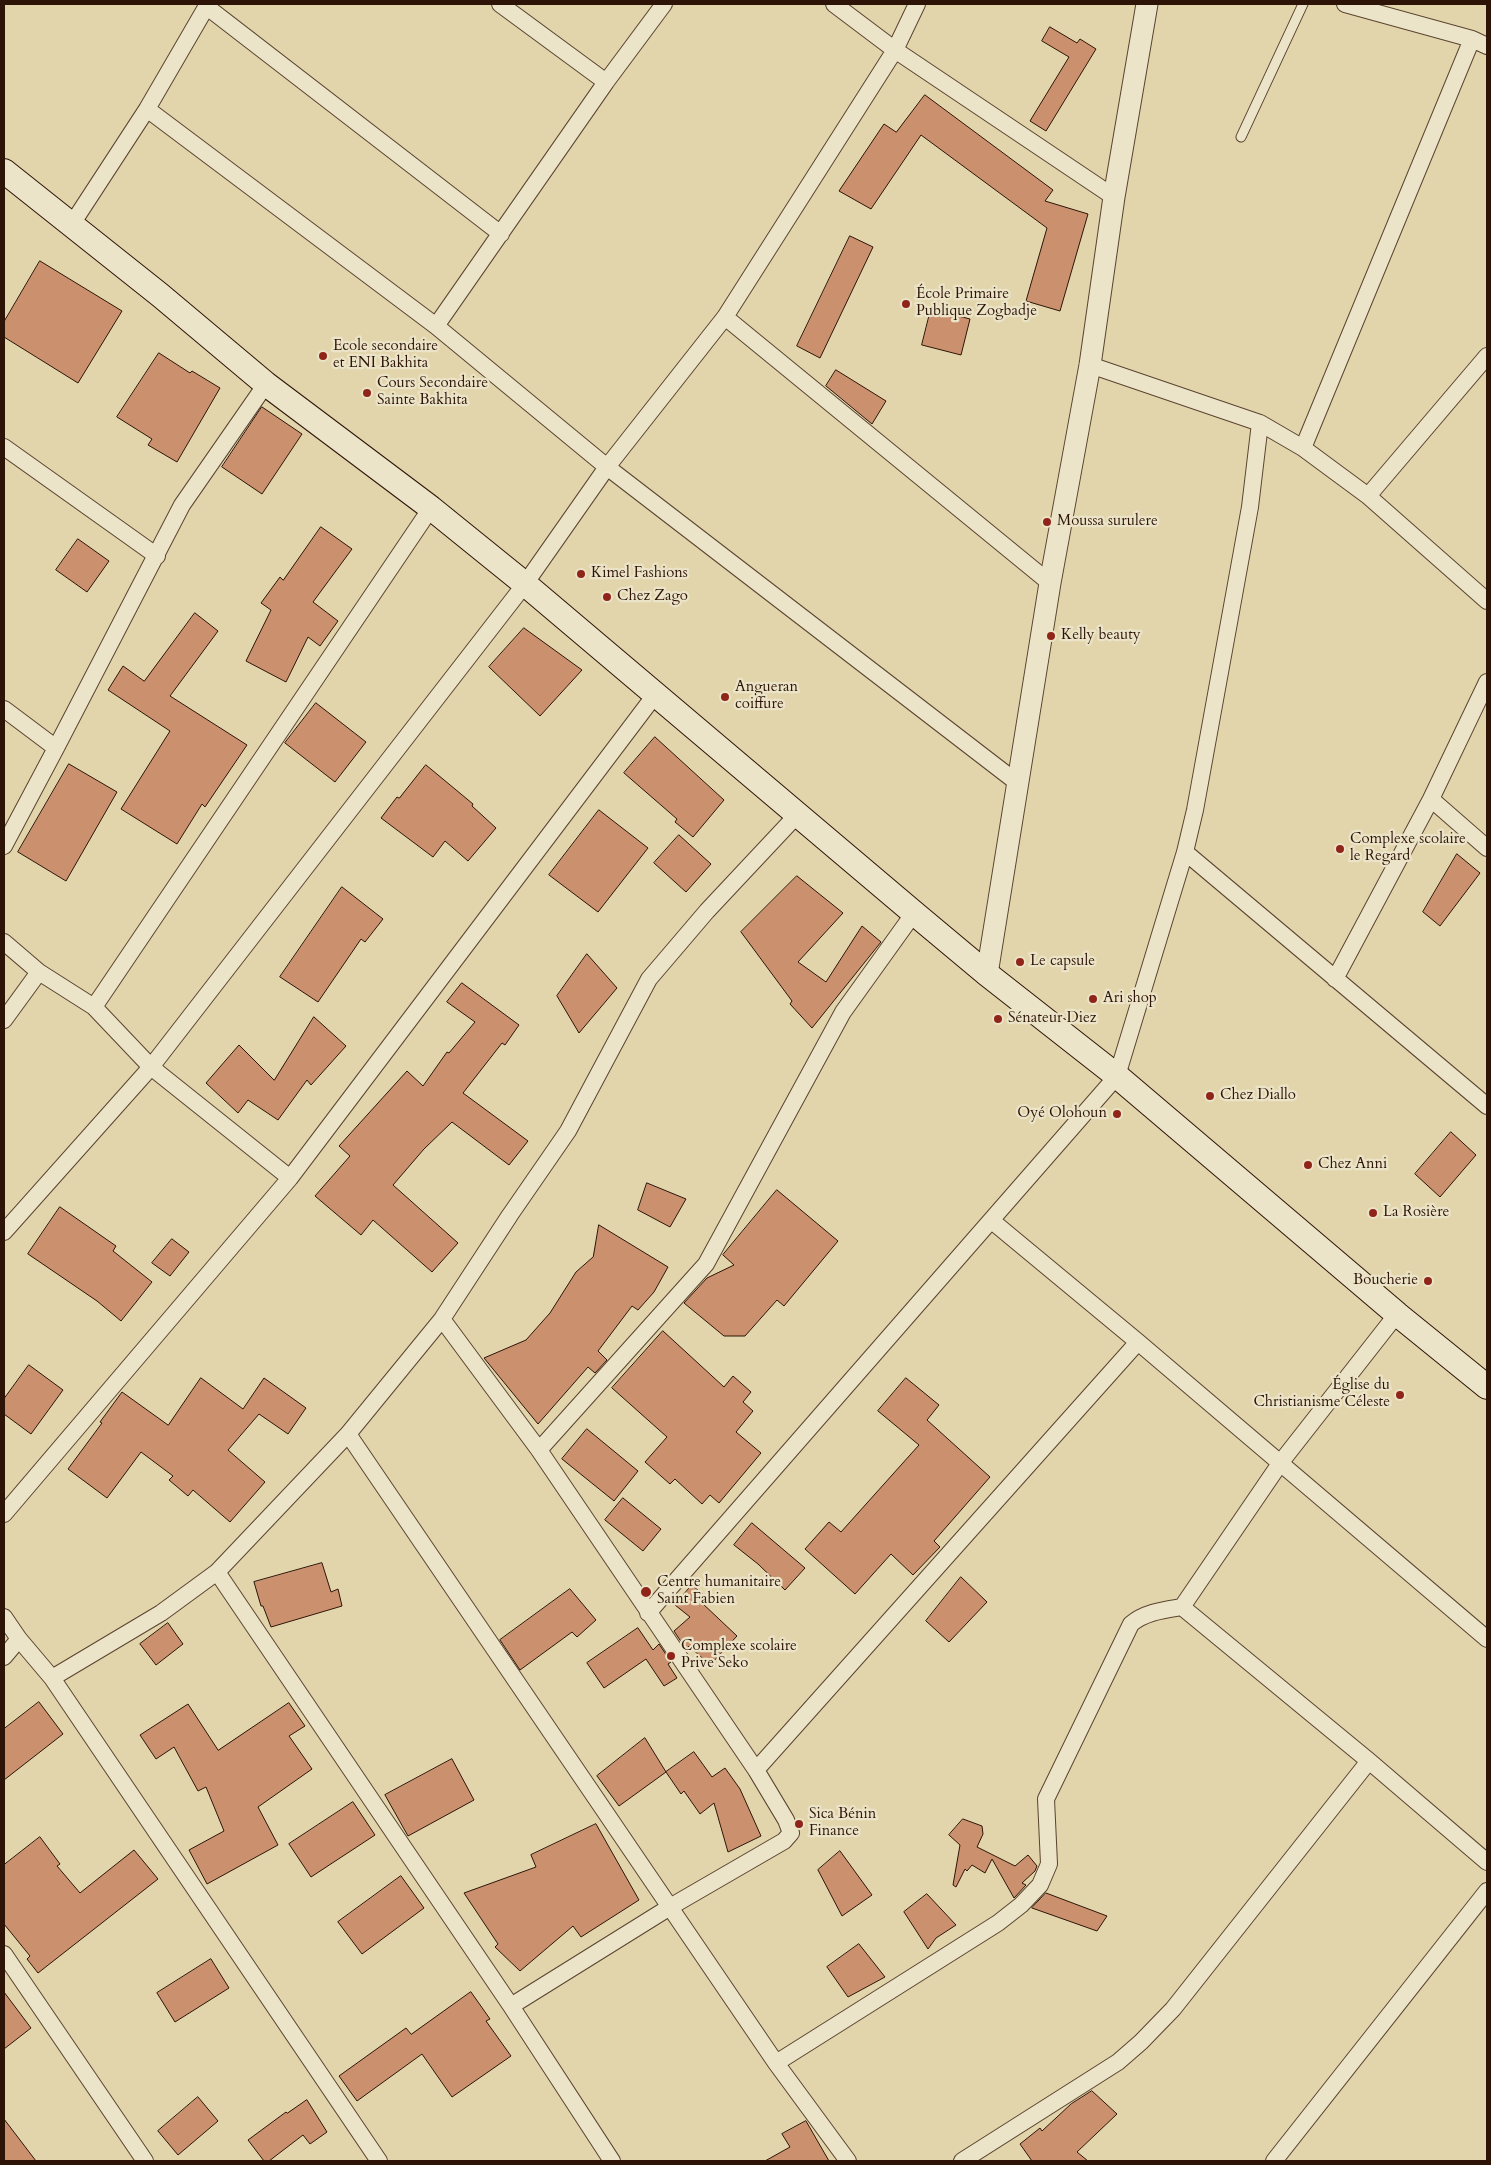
<!DOCTYPE html>
<html>
<head>
<meta charset="utf-8">
<style>
	body { margin:0 }
	#map { position:relative; width:1491px; height:2165px; overflow:hidden; background:#e2d5ab; font-family:Cardo,serif }
	canvas { display:block }
	.frame { position:absolute; inset:0; border:5px solid #2d1407; pointer-events:none }
</style>
</head>
<body>
<div id="map">
<canvas width="1491" height="2165"></canvas>
<div class="frame"></div>
</div>
<script>
const ctx = document.querySelector('canvas').getContext('2d');
ctx.lineJoin = 'round';
function fill(path, color) {
  ctx.fillStyle = color;
  ctx.fill(path, 'evenodd');
}
function stroke(path, color, width, dash) {
  ctx.strokeStyle = color;
  ctx.lineWidth = width;
  ctx.lineCap = dash ? 'butt' : 'round';
  ctx.setLineDash(dash || []);
  ctx.stroke(path);
}
function label(font, color, halo, rows, align = 'center') {
  ctx.font = font + ' Cardo,serif';
  ctx.lineWidth = 4.5;
  ctx.setLineDash([]);
  ctx.textBaseline = 'middle';
  ctx.strokeStyle = halo;
  ctx.fillStyle = color;
  for (const [text, x, y, turn = 0] of rows) {
    ctx.save();
    ctx.translate(x, y);
    ctx.rotate((+turn || 0) * Math.PI / 180);
    ctx.textAlign = isNaN(turn) ? turn : align;
    if (halo) ctx.strokeText(text, 0, 0);
    ctx.fillText(text, 0, 0);
    ctx.restore();
  }
}
const building = new Path2D(`
	M1050 27 1077 43 1080 39 1096 49 1046 131 1030 121 1069 57 1042 41Z
	M925 95 1053 190 1045 201 1088 214 1060 311 1026 301 1047 228 921 135 871 209 839 191 884 124 896 132Z
	M850 236 873 247 820 358 797 346Z
	M40 261 122 311 78 383 4 337V322Z
	M931 309 970 319 961 355 922 345Z
	M159 353 190 373 192 371 220 388 177 462 148 445 152 439 117 417Z
	M836 370 886 401 872 424 826 386Z
	M262 407 302 434 262 494 222 467Z
	M321 527 352 549 313 602 338 621 320 646 308 637 286 682 246 661 271 610 261 603 280 577 283 580Z
	M78 539 109 561 87 592 56 570Z
	M195 613 218 631 170 696 247 745 205 807 202 804 177 844 121 809 170 731 108 690 123 666 144 681Z
	M524 628 582 670 540 716 489 667Z
	M316 703 366 742 335 782 285 743Z
	M655 737 724 800 693 837 675 822 677 819 624 773Z
	M69 764 117 792 66 881 18 852Z
	M426 765 473 804 472 806 496 828 468 861 445 841 433 857 381 818 397 797 399 798Z
	M599 810 648 848 598 912 549 875Z
	M679 835 711 864 686 892 654 863Z
	M1457 854 1480 873 1440 926 1423 912Z
	M797 876 843 913 798 962 826 982 862 926 881 942 812 1028 790 1004 792 1001 741 932Z
	M342 887 383 919 365 942 361 939 318 1002 280 977Z
	M587 954 617 988 579 1033 557 996Z
	M462 983 519 1025 505 1045 502 1043 463 1093 528 1141 509 1165 452 1122 424 1149 393 1185 458 1243 432 1272 373 1220 361 1235 315 1196 350 1156 339 1146 407 1071 423 1086 447 1052 449 1053 475 1022 447 1002Z
	M314 1017 346 1046 311 1085 307 1080 278 1120 248 1100 238 1113 206 1083 239 1045 274 1080Z
	M1451 1132 1476 1155 1440 1197 1415 1174Z
	M647 1183 686 1199 670 1227 638 1210Z
	M777 1190 838 1241 784 1306 777 1300 745 1336H724L684 1303 707 1278 734 1265 723 1255Z
	M60 1207 116 1246 113 1251 152 1282 121 1321 97 1301 28 1254Z
	M599 1225 668 1267 654 1292 638 1310 632 1306 598 1351 607 1360 595 1373 588 1367 538 1424 484 1358 526 1340 550 1313 576 1272 593 1257Z
	M172 1239 189 1252 170 1276 152 1263Z
	M663 1331 724 1387 733 1376 751 1392 743 1402 753 1411 736 1432 761 1453 719 1503 710 1495 702 1504 675 1479 670 1484 645 1462 667 1437 612 1388Z
	M29 1365 63 1390 31 1434 4 1414V1399Z
	M201 1378 243 1409 264 1378 306 1408 288 1434 259 1414 228 1450 265 1482 230 1522 193 1490 188 1496 169 1480 173 1476 141 1452 107 1498 68 1469 102 1423 100 1422 122 1392 168 1425Z
	M906 1378 939 1405 927 1420 990 1477 934 1541 940 1547 913 1575 891 1554 855 1594 805 1549 829 1522 841 1532 919 1445 878 1411Z
	M587 1429 638 1471 614 1501 562 1459Z
	M623 1498 661 1529 643 1551 605 1520Z
	M752 1523 805 1568 785 1590 758 1564 734 1545Z
	M322 1563 331 1592 338 1589 342 1606 271 1627 263 1606H261L254 1582Z
	M961 1577 987 1602 949 1642 926 1621Z
	M692 1585 705 1596 701 1602 737 1636 710 1665 689 1646 686 1649 674 1631 690 1617 675 1605Z
	M570 1589 596 1620 577 1637 572 1632 520 1670 500 1640Z
	M168 1623 183 1644 156 1665 140 1644Z
	M638 1628 653 1650 659 1644 671 1662 668 1664 677 1678 664 1686 646 1659 604 1688 587 1663Z
	M39 1702 63 1734 4 1780V1729Z
	M289 1703 305 1726 289 1736 312 1769 258 1807 278 1845 207 1884 189 1850 224 1831 206 1787 198 1791 174 1747 156 1759 140 1735 188 1704 218 1750Z
	M645 1738 666 1772 619 1806 597 1776Z
	M694 1752 712 1777 725 1768 740 1789 761 1836 728 1852 714 1803 700 1814 684 1791 681 1794 666 1772Z
	M452 1759 474 1800 408 1836 385 1795Z
	M353 1802 375 1835 311 1877 289 1844Z
	M963 1819 982 1826 983 1834 977 1847 1015 1866 1028 1855 1037 1866 1035 1871 1022 1883 1026 1885 1014 1898 992 1859 985 1873 972 1865 967 1871 965 1869 956 1887 953 1885 960 1845 949 1835Z
	M596 1824 639 1900 581 1937 573 1926 520 1971 495 1947 498 1944 464 1893 536 1867 531 1855Z
	M40 1837 60 1864 57 1866 80 1893 134 1850 158 1879 38 1973 27 1959 30 1956 4 1924V1865Z
	M840 1851 872 1895 842 1916 818 1870Z
	M401 1876 424 1908 362 1954 338 1922Z
	M1046 1893 1107 1916 1097 1931 1032 1908Z
	M927 1894 956 1925 936 1938 928 1949 904 1912Z
	M859 1944 885 1977 848 1997 827 1967Z
	M211 1959 229 1988 175 2022 157 1993Z
	M4 1992 31 2028 4 2049Z
	M471 1992 490 2019 486 2021 511 2056 452 2097 422 2054 357 2101 339 2076 406 2028 411 2034Z
	M1092 2091 1117 2114 1077 2152 1088 2161H1032L1020 2144 1040 2128 1042 2131 1071 2104Z
	M198 2097 218 2121 178 2155 158 2131Z
	M307 2100 327 2132 310 2144 303 2135 269 2161H264L248 2140 286 2112 287 2113Z
	M4 2119 36 2161H4Z
	M806 2121 829 2161H765L790 2147 782 2134Z`);
const service = new Path2D(`
	M1241 137 1303 4`);
const minor = new Path2D(`
	M500 4 606 82
	M834 4 895 50 1114 197
	M1345 4 1472 39 1487 46
	M207 7 501 234
	M147 109 436 326 607 467 1019 784
	M72 224 147 109 208 4
	M725 317 1050 583
	M436 326 606 82 664 4
	M1090 365 1260 423
	M4 447 157 556
	M1303 448 1368 496 1487 601
	M1368 496 1487 356
	M4 709 56 748
	M1431 799 1487 848
	M4 846 56 748 182 505 266 384
	M1185 852 1487 1106
	M4 942 39 972 94 1007 151 1067 290 1178
	M1335 979 1431 799 1487 682
	M94 1007 431 508
	M4 1020 39 972
	M992 1221 1138 1342 1487 1639
	M4 1232 151 1067 525 584 607 467 725 317 895 50 917 4
	M442 1319 539 1450 756 1770 786 1820 791 1833 784 1841 670 1907 511 2006
	M348 1434 776 2063 848 2161
	M539 1450 706 1264 843 1012 914 913
	M4 1514 290 1178 655 695
	M217 1572 511 2006 612 2161
	M1182 1607 1369 1761 1487 1862
	M648 1613 1117 1076 1185 852 1195 810 1250 507 1260 423 1303 448 1472 39
	M4 1617 19 1639 52 1678 379 2161
	M4 1657 19 1639
	M52 1678 161 1613 217 1572 348 1434 442 1319 510 1215 568 1131 649 979 707 911 797 815
	M756 1770 1138 1342
	M4 1954 145 2161
	M776 2063 998 1923 1021 1905 1040 1885 1049 1864 1046 1799 1131 1624C1145 1612 1164 1610 1182 1607L1281 1462 1397 1314
	M962 2161 1118 2062 1141 2042 1173 2009 1369 1761
	M1274 2161 1487 1891`);
const tertiary = new Path2D(`
	M987 974 1050 583 1090 365 1114 197 1147 4`);
const secondary = new Path2D(`
	M4 171 160 295 266 384 431 508 525 584 914 913 987 974 1117 1076 1397 1314 1487 1387`);
const markers = [
	[906,304,5,"#8f2418"],
	[323,356,5,"#8f2418"],
	[367,393,5,"#8f2418"],
	[1047,522,5,"#8f2418"],
	[581,574,5,"#8f2418"],
	[607,597,5,"#8f2418"],
	[1051,636,5,"#8f2418"],
	[725,697,5,"#8f2418"],
	[1340,849,5,"#8f2418"],
	[1020,962,5,"#8f2418"],
	[1093,999,5,"#8f2418"],
	[998,1019,5,"#8f2418"],
	[1210,1096,5,"#8f2418"],
	[1117,1114,5,"#8f2418"],
	[1308,1165,5,"#8f2418"],
	[1373,1213,5,"#8f2418"],
	[1428,1281,5,"#8f2418"],
	[1400,1395,5,"#8f2418"],
	[646,1592,6,"#8f2418"],
	[671,1656,5,"#8f2418"],
	[799,1824,5,"#8f2418"]
];
const poiNames = [
	["École Primaire",916,295],
	["Publique Zogbadje",916,312],
	["Ecole secondaire",333,347],
	["et ENI Bakhita",333,364],
	["Cours Secondaire",377,384],
	["Sainte Bakhita",377,401],
	["Moussa surulere",1057,522],
	["Kimel Fashions",591,574],
	["Chez Zago",617,597],
	["Kelly beauty",1061,636],
	["Angueran",735,688],
	["coiffure",735,705],
	["Complexe scolaire",1350,840],
	["le Regard",1350,857],
	["Le capsule",1030,962],
	["Ari shop",1103,999],
	["Sénateur Diez",1008,1019],
	["Chez Diallo",1220,1096],
	["Oyé Olohoun",1107,1114,"right"],
	["Chez Anni",1318,1165],
	["La Rosière",1383,1213],
	["Boucherie",1418,1281,"right"],
	["Église du",1390,1386,"right"],
	["Christianisme Céleste",1390,1403,"right"],
	["Centre humanitaire",657,1583],
	["Saint Fabien",657,1600],
	["Complexe scolaire",681,1647],
	["Prive Seko",681,1664],
	["Sica Bénin",809,1815],
	["Finance",809,1832]
];
fill(building, '#cb916e');
stroke(building, '#2d1407', 1);
stroke(service, '#5a4430', 11);
stroke(minor, '#5a4430', 18);
stroke(tertiary, '#5a4430', 23);
stroke(secondary, '#2d1407', 26);
stroke(service, '#ece4c8', 9);
stroke(minor, '#ece4c8', 16);
stroke(tertiary, '#ece4c8', 21);
stroke(secondary, '#ece4c8', 24);
for (const [x, y, r, color] of markers) {
  const dot = new Path2D();
  dot.arc(x, y, r, 0, 2 * Math.PI);
  ctx.fillStyle = color;
  ctx.fill(dot);
  stroke(dot, '#ece4c8', 2);
}
label('15px', '#2d1407', '#ece4c8', poiNames, 'left');
</script>
</body>
</html>
